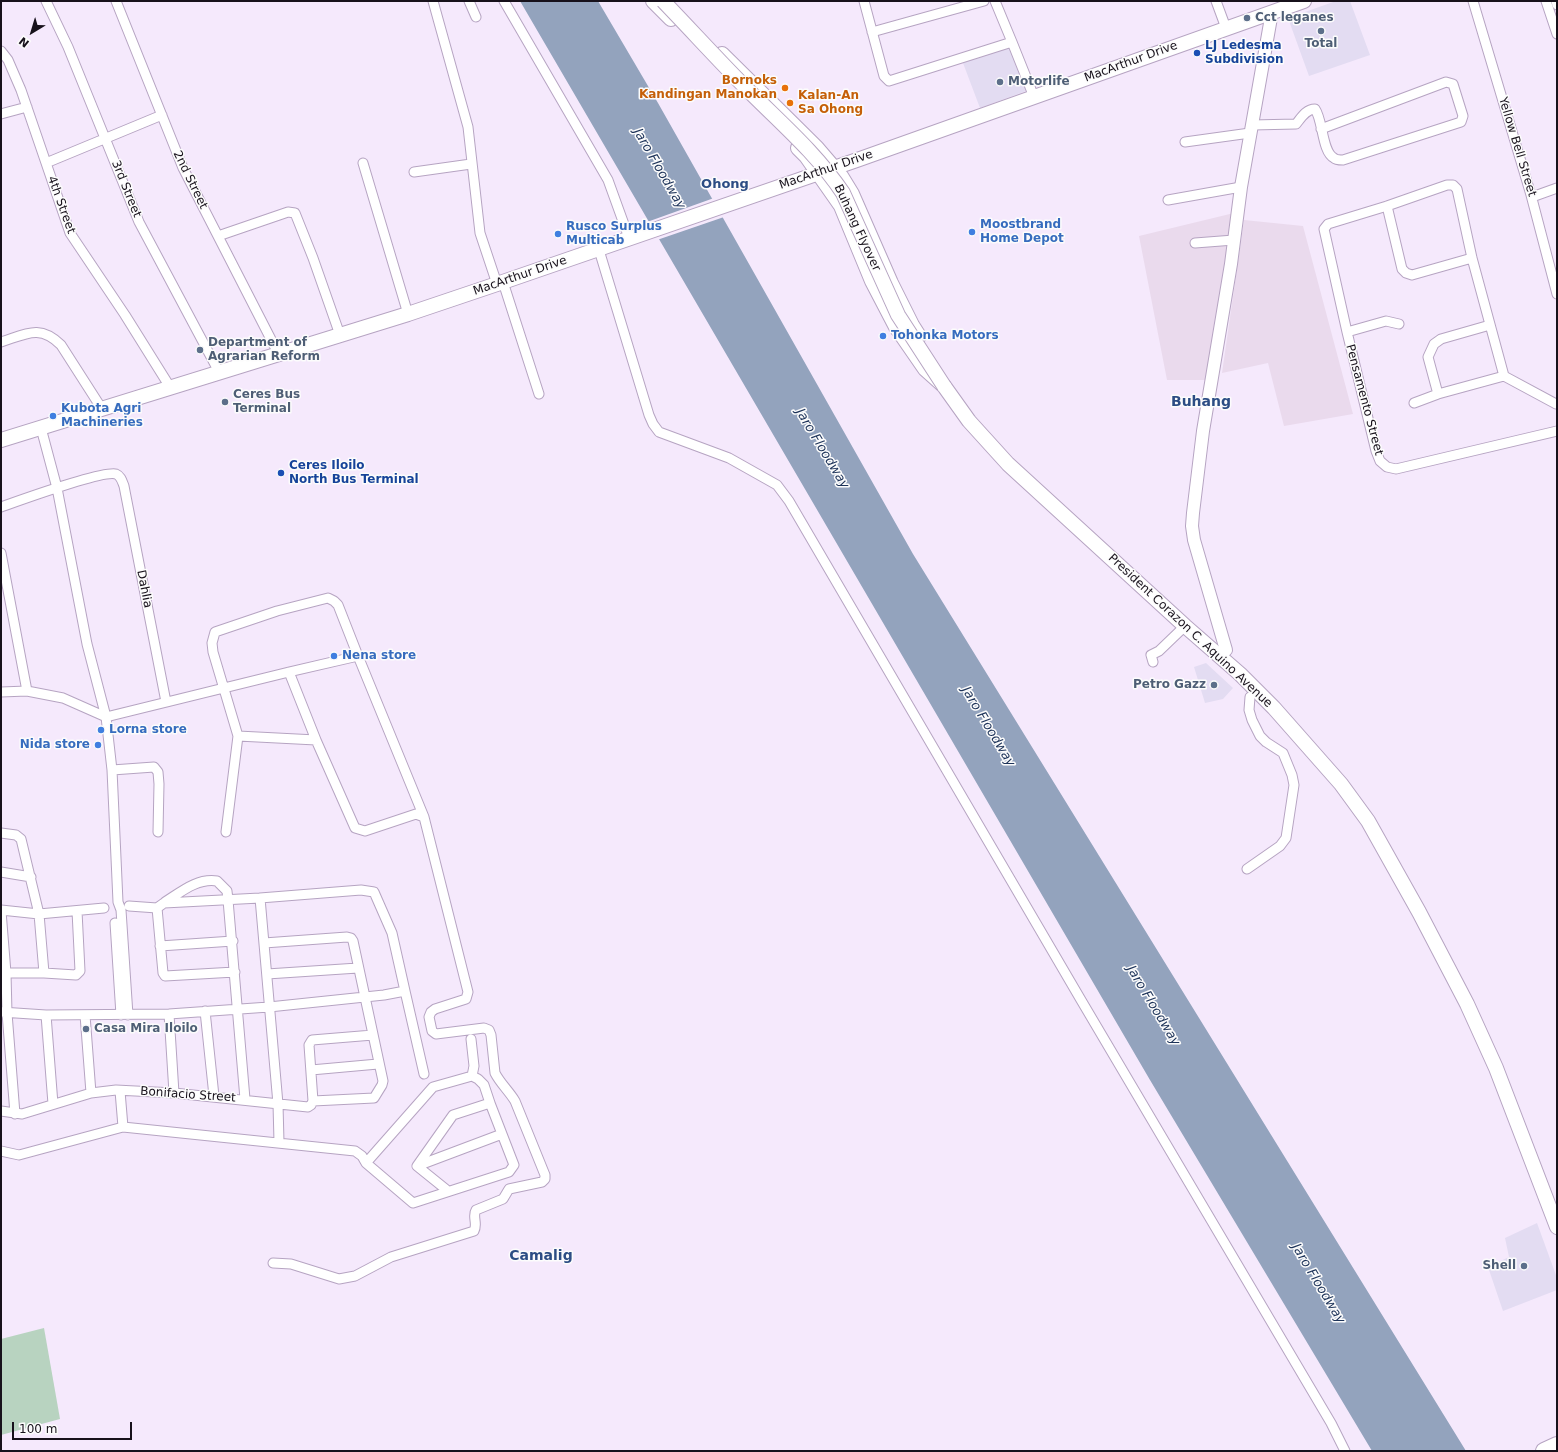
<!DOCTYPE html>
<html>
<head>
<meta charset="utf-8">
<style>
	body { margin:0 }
	#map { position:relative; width:1558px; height:1452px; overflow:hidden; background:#f5e9fc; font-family:"DejaVu Sans",sans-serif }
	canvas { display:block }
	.frame { position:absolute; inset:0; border:2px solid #17111b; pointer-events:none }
	.north { position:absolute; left:12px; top:12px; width:40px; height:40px; -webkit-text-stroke:3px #fcfcfc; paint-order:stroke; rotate:218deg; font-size:11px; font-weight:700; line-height:16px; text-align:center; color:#17111b }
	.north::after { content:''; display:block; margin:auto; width:14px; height:18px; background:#17111b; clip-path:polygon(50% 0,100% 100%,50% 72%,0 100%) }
	.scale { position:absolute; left:12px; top:1422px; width:120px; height:18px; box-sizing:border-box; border:2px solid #17111b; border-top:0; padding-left:5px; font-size:12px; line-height:14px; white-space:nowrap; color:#17111b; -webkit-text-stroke:3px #fcfcfc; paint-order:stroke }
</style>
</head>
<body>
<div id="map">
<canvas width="1558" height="1452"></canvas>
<div class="frame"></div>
<div class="north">N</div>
<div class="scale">100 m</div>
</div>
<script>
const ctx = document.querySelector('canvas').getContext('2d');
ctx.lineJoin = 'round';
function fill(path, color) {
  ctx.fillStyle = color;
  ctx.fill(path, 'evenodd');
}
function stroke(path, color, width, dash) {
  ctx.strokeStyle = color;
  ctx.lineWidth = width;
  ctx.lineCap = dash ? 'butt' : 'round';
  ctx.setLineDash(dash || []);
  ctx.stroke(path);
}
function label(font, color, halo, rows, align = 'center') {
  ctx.font = font + ' "DejaVu Sans",sans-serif';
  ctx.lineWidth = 3;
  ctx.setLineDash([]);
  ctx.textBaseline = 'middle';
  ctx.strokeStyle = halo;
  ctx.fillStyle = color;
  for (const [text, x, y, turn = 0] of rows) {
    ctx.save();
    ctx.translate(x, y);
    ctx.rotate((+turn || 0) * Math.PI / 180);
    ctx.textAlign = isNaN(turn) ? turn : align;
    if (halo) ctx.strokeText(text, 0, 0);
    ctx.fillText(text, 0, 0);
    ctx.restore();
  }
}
const commercial = new Path2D(`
	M1336 1H1350L1370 55 1309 76 1288 18Z
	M1010 46 1026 91 980 108 963 63Z
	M1206 663 1233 688 1223 699 1205 703 1194 667Z
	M1537 1223 1557 1278V1290L1503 1311 1488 1267 1509 1257 1505 1238Z`);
const education = new Path2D(`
	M1234 213 1208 380H1167L1139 236Z
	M1244 220 1303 226 1353 414 1284 426 1268 363 1222 373Z`);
const green = new Path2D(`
	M44 1328 60 1419 1 1435V1339Z`);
const water = new Path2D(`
	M520 1H598L658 103 913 554 1466 1451H1372L1150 1080Z`);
const pier = new Path2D(`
	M714 198 724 217 657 240 647 222Z`);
const street = new Path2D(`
	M46 1 68 47 139 222 219 372
	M116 1 183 168 278 353
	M433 1 468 127 480 233 497 284
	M469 1 476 17
	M504 1 608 180 629 238
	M864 1 884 76 889 81 1012 42
	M995 1 1012 42 1034 97
	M1216 1 1226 28
	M1473 1 1531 195 1557 294
	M1546 1 1557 34
	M1556 1 1557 5
	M872 32 984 1
	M1 51 8 60 21 90 70 233 125 315 170 387
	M1 114 27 107
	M1252 125 1296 124C1301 118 1306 109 1315 109 1323 120 1322 152 1334 158 1336 160 1340 160 1343 160L1461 122 1463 116 1453 84 1446 82 1321 129
	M1185 142 1250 133
	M46 163 162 115
	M363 163 408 314
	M414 172 471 164
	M1532 197 1557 188
	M1168 200 1241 187
	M1387 206 1402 269 1406 273 1412 275 1472 258
	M218 236 288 212 295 213 313 258 340 335
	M1195 243 1234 240
	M599 250 649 415 653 424 659 432 729 458 777 485 789 501 1081 1000 1331 1423 1345 1451
	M503 282 539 394
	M1347 332 1386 321 1399 324
	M1 342C26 334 40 324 61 345L102 409
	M1504 376 1472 258 1457 189 1453 185H1447L1387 206 1328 224 1324 229 1347 332 1376 451 1380 461 1387 467 1396 469 1557 431
	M1438 394 1428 357 1434 344 1441 339 1490 325
	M1414 403 1438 394 1504 376 1556 404
	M41 428 57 488 87 644 106 717 112 770 118 902 121 910 128 1015
	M1 507C18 501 103 470 116 474 121 476 122 481 124 486L166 702
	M1 553 27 691
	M1153 662 1151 655 1159 651 1185 626
	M289 672 316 740
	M1 692 27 691 63 698 106 717 289 672 358 656 424 817 468 992 466 999 435 1009 431 1012 429 1017 432 1031 436 1034 484 1028 489 1030 491 1035 495 1073C500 1083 509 1091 515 1101L545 1175V1179L542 1182 509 1189 503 1199 476 1210C472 1216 478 1224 474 1231L391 1257 355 1276 339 1279 291 1264 273 1263
	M238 736 316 740 355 828 365 831 416 814 424 817
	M112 770 154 767 158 772 159 784 158 832
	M226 832 238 736 213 652 212 643 215 632 277 611 328 598 334 601 338 605 358 656
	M1 833 16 835 21 839 39 914 44 973 76 975 80 971 77 911
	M1247 869 1280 846 1286 838 1294 785 1292 775 1283 753 1266 742 1260 736 1252 720 1249 710 1250 697
	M1 872 31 877
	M165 902C181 892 197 878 217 881L227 891 228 900 245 1099
	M129 906 157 908 164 903 260 898 278 1104 279 1142
	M157 908 163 973 165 976 235 972
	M1 910 39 914 104 908
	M1 911 6 973 7 1013 15 1114
	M115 923 121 1015
	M160 946 233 941
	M6 973H44
	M267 974 358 968
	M405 991 424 1074
	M205 1011 214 1096
	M1 1012 46 1015 169 1014 269 1007 384 995 405 991 392 933 374 892 361 890 260 898
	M169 1014 174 1093
	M46 1015 53 1104
	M85 1015 91 1093
	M471 1039 474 1066 472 1076
	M311 1070 378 1064
	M120 1091 123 1127
	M313 1101 309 1045 312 1040 373 1035
	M1 1111 22 1114 91 1093 116 1090 174 1093 308 1107 311 1105 313 1101 374 1098 382 1085 383 1081 353 941 351 938 347 937 264 943
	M1 1151 19 1155 123 1127 355 1151 362 1156 366 1163 413 1203 509 1172 514 1165 490 1103 484 1085 478 1079 472 1076 433 1087 366 1163
	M417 1166 502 1134
	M448 1191 417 1166 453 1115 490 1103`);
const secondary = new Path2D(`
	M1226 650 1194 540 1192 526 1193 513 1203 431 1231 264 1241 187 1272 12`);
const primary = new Path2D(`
	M653 1 671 19
	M722 54 817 148 841 176 852 194 891 283 912 325 919 336
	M798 148 806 156 841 206 872 281 896 327 925 369 944 386 969 421 1008 464 1185 626 1240 674 1274 708 1341 784 1368 821 1419 912 1467 1004 1496 1068 1557 1227
	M1 440 408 314 497 284 857 160 1304 1`);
const highway = new Path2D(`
	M1544 1451 1557 1445`);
const primaryBridge = new Path2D(`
	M663 1C692 31 720 62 750 92 782 124 817 154 843 193L898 315 944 386`);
const markers = [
	[1247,18,4,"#5c6f8a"],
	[1321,31,4,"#5c6f8a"],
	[1197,53,4,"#1a4fb4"],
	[1000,82,4,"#5c6f8a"],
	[785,88,4,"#e8710a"],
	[790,103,4,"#e8710a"],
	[972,232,4,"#3f7fe0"],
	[558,234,4,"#3f7fe0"],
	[883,336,4,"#3f7fe0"],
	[200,350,4,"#5c6f8a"],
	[225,402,4,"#5c6f8a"],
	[53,416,4,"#3f7fe0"],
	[281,473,4,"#1a4fb4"],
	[334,656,4,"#3f7fe0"],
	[1214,685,4,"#5c6f8a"],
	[101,730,4,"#3f7fe0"],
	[98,745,4,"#3f7fe0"],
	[86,1029,4,"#5c6f8a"],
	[1524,1266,4,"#5c6f8a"]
];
const serviceNames = [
	["Cct leganes",1255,18],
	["Total",1321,44,"center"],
	["Motorlife",1008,82],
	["Department of",208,343],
	["Agrarian Reform",208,357],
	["Ceres Bus",233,395],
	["Terminal",233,409],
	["Petro Gazz",1206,685,"right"],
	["Casa Mira Iloilo",94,1029],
	["Shell",1516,1266,"right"]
];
const transitNames = [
	["LJ Ledesma",1205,46],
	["Subdivision",1205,60],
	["Ceres Iloilo",289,466],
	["North Bus Terminal",289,480]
];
const streetNames = [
	["MacArthur Drive",1131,62,-20],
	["Yellow Bell Street",1517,147,73],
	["MacArthur Drive",826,170,-19],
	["2nd Street",190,180,64],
	["3rd Street",126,189,68],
	["4th Street",61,205,70],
	["Buhang Flyover",857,228,65],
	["MacArthur Drive",520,276,-19],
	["Pensamento Street",1364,400,75],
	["Dahlia",144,589,79],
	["President Corazon C. Aquino Avenue",1190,631,43],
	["Bonifacio Street",188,1095,4]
];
const foodNames = [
	["Bornoks",777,81],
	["Kandingan Manokan",777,95],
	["Kalan-An",798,96,"left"],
	["Sa Ohong",798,110,"left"]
];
const shopNames = [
	["Moostbrand",980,225],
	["Home Depot",980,239],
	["Rusco Surplus",566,227],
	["Multicab",566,241],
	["Tohonka Motors",891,336],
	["Kubota Agri",61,409],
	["Machineries",61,423],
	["Nena store",342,656],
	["Lorna store",109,730],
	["Nida store",90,745,"right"]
];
const waterNames = [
	["Jaro Floodway",659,169,60],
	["Jaro Floodway",822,449,59],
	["Jaro Floodway",988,727,59],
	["Jaro Floodway",1153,1006,59],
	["Jaro Floodway",1318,1284,59]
];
const neighbourhoodNames = [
	["Ohong",725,185]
];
const quarterNames = [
	["Buhang",1201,402],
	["Camalig",541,1256]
];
fill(commercial, '#e3dcf2');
fill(education, '#eadaed');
fill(green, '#b8d3c0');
fill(water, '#93a3bd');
fill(pier, '#f5e9fc');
stroke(street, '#b6a4c2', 11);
stroke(secondary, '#b6a4c2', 14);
stroke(primary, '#b6a4c2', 16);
stroke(highway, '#b6a4c2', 18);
stroke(street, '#fff', 9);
stroke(secondary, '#fff', 12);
stroke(primary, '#fff', 14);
stroke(highway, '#fff', 16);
stroke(primaryBridge, '#b6a4c2', 16, []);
stroke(primaryBridge, '#fff', 14);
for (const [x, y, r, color] of markers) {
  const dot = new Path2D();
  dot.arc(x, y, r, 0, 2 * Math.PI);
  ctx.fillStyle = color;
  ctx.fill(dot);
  stroke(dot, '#fcfcfc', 1.5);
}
label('bold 12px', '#4e5e75', '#fcfcfc', serviceNames, 'left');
label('bold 12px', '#164399', '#fcfcfc', transitNames, 'left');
label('12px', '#17111b', '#fcfcfc', streetNames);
label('bold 12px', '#c56008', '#fcfcfc', foodNames, 'right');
label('bold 12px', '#366cbe', '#fcfcfc', shopNames, 'left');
label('italic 13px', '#1d3359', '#fcfcfc', waterNames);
label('bold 13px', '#2c4d84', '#fcfcfc', neighbourhoodNames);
label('bold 14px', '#2c4d84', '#fcfcfc', quarterNames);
</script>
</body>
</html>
